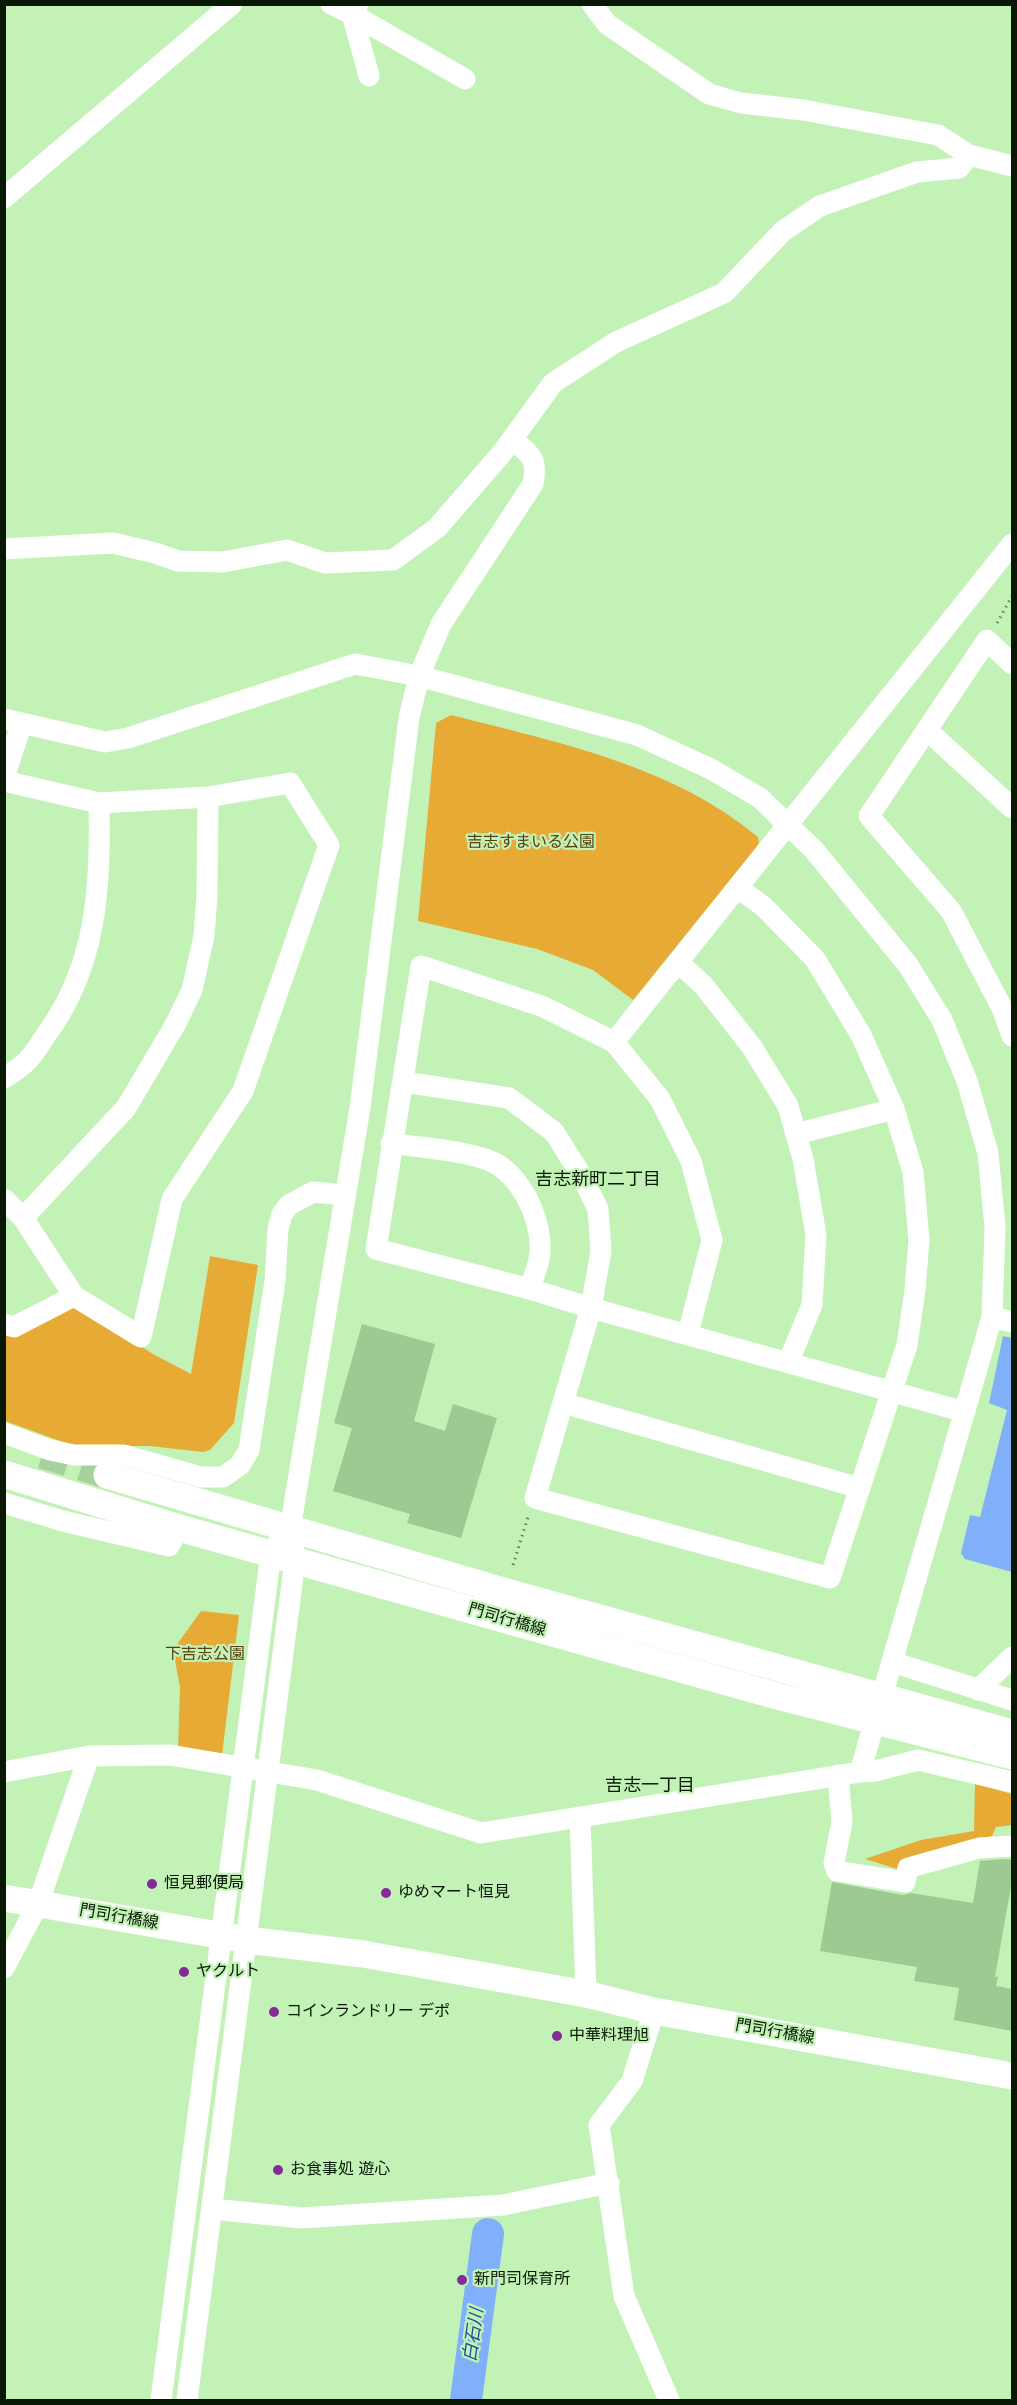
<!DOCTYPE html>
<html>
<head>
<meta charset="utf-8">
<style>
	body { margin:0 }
	#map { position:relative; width:1017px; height:2405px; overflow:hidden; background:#c3f2b7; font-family:"Fira Sans",sans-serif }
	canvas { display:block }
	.frame { position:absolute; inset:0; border:6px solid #081804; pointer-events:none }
</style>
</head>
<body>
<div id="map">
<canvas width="1017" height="2405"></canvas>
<div class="frame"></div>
</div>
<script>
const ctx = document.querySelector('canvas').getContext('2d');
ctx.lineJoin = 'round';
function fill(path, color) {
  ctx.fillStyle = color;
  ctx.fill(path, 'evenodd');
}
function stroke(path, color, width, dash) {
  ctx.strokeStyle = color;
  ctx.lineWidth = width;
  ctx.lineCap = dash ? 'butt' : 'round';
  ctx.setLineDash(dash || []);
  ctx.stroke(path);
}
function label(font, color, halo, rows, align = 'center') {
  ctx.font = font + ' "Fira Sans","Noto Sans JP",sans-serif';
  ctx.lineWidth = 4.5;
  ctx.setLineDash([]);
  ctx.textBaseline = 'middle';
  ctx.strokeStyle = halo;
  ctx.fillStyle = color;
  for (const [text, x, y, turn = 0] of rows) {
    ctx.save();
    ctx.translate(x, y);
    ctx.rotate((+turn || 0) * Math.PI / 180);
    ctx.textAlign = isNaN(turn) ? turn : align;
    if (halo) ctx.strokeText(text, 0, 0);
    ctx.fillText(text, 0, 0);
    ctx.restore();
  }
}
const green = new Path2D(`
	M451 715C556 742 672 765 758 837L759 844 633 1000 593 970 537 949 418 921 436 723Z
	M210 1256 258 1265 234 1423 210 1450 203 1452 150 1446H74L5 1421V1333L67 1308 79 1307 153 1354 191 1374Z
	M201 1611 239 1615 222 1755 178 1749 180 1687 173 1650Z
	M975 1784 1012 1794V1825L996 1827 992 1836 913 1860 897 1869 865 1859 921 1840 974 1831Z`);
const water = new Path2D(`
	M1003 1336 1012 1338V1572L965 1559 961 1553 970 1515 980 1517 1007 1410 989 1403Z`);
const river = new Path2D(`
	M466 2400 488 2234`);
const building = new Path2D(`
	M362 1324 435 1344 414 1421 445 1431 453 1404 497 1418 461 1538 407 1523 410 1514 333 1491 352 1428 334 1423Z
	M1005 1859 1012 1860V1886H1011L995 1977H998L996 1986 1012 1989V2031L954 2020 959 1988 914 1981 917 1967 820 1951 832 1882 903 1895 911 1893 973 1903 980 1861Z`);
const majorTunnel = new Path2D(`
	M42 1455 107 1475`);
const path = new Path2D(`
	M997 623 1012 596
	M513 1565 529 1514`);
const minor = new Path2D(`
	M331 4 352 14 358 4
	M592 4 607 24 709 94 741 103 803 110 938 135 969 155 1012 166
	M369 76 352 14 465 79
	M4 198 232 4
	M4 549 113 543 155 553 178 561 223 562 287 550 325 563 393 560 437 528 502 453 553 383 616 342 724 293 783 231 820 206 917 172 959 168 969 155
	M1012 664 987 640 869 816 951 911 1002 1008 1012 1036
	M4 719 105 742 128 738 355 664 419 676 637 735 711 769 760 798 814 850 908 965 942 1020 967 1081 988 1153 995 1227 992 1317 860 1772
	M927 730 1012 808
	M4 778 22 723
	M4 781 99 803 208 797 290 783 329 845 243 1091 172 1199 141 1337 74 1296 23 1218 4 1199
	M678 962 704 986 752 1047 788 1106 803 1159 816 1235 812 1305 788 1363
	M614 1042 1012 544
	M4 1078C12 1073 20 1068 27 1061 34 1054 40 1044 46 1035 97 966 101 886 99 803
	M404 1082 509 1098 554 1132 581 1175 598 1209 601 1251 591 1308 535 1498 830 1578 907 1345 915 1290 919 1240 913 1172 894 1109 861 1035 815 959 763 906 738 888
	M796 1134 894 1109
	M391 1143C421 1148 453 1149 482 1158 519 1168 542 1217 540 1253 539 1265 533 1277 530 1289
	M23 1218 126 1108 175 1025 192 990 204 936 207 896 208 797
	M992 1317 1012 1322
	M4 1324 14 1327 74 1296
	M688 1334 712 1240 691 1161 660 1099 614 1042 544 1007 421 966 376 1249 530 1289 591 1308 965 1412
	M563 1403 860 1488
	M4 1433 50 1450 74 1455H124L201 1477H223L240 1465 249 1450 275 1281 278 1229 282 1214 289 1205 313 1192 344 1195
	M4 1503 63 1521 169 1546 179 1528
	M892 1662 1012 1700
	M978 1690 1012 1657
	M4 1772 89 1756 170 1755 317 1780 481 1833 860 1772 875 1771 918 1760 1012 1782
	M838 1775 842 1822 834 1863 837 1871 905 1882 908 1868 979 1848 1012 1846
	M580 1817 586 1994
	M4 1968 38 1904 89 1756
	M654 2011 632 2081 599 2125 624 2296 669 2400
	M212 2209 302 2218 503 2205 609 2183
	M161 2400 271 1553 278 1543
	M187 2400 295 1560 290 1529 360 1108 409 718 419 676 441 624 533 484C538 458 531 455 512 439`);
const major = new Path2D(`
	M4 1474 179 1528 777 1696 1012 1756
	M107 1475 503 1591 1012 1733
	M4 1898 247 1940 363 1954 586 1994 654 2011 1012 2076`);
const markers = [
	[152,1884,6,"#842b98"],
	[386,1893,6,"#842b98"],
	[184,1972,6,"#842b98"],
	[274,2012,6,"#842b98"],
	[557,2036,6,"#842b98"],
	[278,2170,6,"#842b98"],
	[462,2280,6,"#842b98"]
];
const parkNames = [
	["吉志すまいる公園",531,843],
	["下吉志公園",205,1655]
];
const streetNames = [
	["門司行橋線",507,1620,16],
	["門司行橋線",119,1917,10],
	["門司行橋線",775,2032,10]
];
const poiNames = [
	["恒見郵便局",164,1884],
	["ゆめマート恒見",398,1893],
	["ヤクルト",196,1972],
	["コインランドリー デポ",286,2012],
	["中華料理旭",569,2036],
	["お食事処 遊心",290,2170],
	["新門司保育所",474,2280]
];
const neighbourhoodNames = [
	["吉志新町二丁目",598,1180],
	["吉志一丁目",650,1786]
];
const waterNames = [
	["白石川",474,2335,-82]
];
fill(green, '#e7aa35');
fill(water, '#81b0fa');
stroke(river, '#81b0fa', 32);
fill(building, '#9cca91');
stroke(majorTunnel, '#a7d19c', 27, [27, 14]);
stroke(path, '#618059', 3, [1.5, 4.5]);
stroke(minor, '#fff', 21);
stroke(major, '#fff', 27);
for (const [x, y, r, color] of markers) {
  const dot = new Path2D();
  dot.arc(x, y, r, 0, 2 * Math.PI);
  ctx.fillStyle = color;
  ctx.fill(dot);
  stroke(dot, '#c3f2b7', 2);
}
label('16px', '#59400f', '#c3f2b7', parkNames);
label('16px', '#081804', '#c3f2b7', streetNames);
label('16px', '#081804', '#c3f2b7', poiNames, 'left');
label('18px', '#081804', '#c3f2b7', neighbourhoodNames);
label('italic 18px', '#1b4fa1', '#c3f2b7', waterNames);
</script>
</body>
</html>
